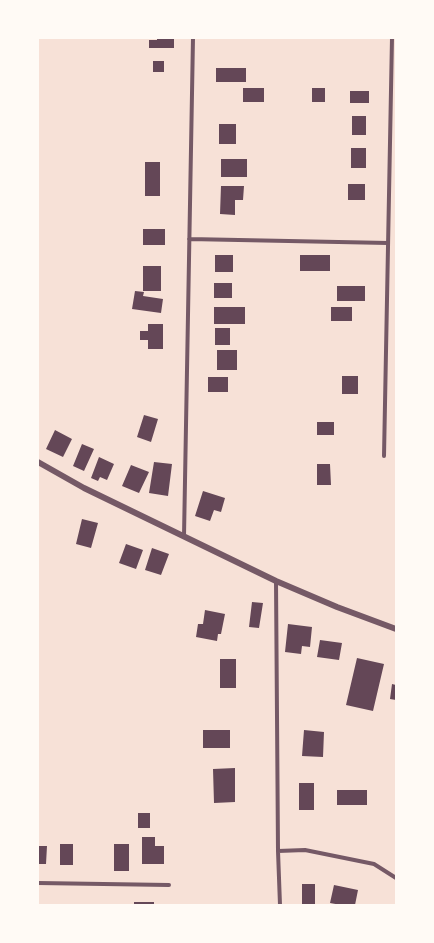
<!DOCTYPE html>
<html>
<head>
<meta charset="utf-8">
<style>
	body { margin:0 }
	#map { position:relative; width:434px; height:943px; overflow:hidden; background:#f7e1d7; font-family:Jost,sans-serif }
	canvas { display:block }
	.frame { position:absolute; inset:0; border:39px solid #fffaf5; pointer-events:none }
</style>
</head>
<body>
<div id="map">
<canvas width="434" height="943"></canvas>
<div class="frame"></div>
</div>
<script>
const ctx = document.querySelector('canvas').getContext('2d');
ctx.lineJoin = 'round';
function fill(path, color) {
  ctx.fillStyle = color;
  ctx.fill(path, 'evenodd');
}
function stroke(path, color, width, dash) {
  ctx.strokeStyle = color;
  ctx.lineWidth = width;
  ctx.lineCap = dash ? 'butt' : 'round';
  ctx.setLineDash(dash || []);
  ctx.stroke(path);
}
const building = new Path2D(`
	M157 38H174V48H149V40H157Z
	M153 61H164V72H153Z
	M216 68H246V82H216Z
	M243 88H264V102H243Z
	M312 88H325V102H312Z
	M350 91H369V103H350Z
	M352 116H366V135H352Z
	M219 124H236V144H219Z
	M351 148H366V168H351Z
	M221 159H247V177H221Z
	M145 162H160V196H145Z
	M348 184H365V200H348Z
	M221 186H244L243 200H235V215L220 214Z
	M143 229H165V245H143Z
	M215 255H233V272H215Z
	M300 255H330V271H300Z
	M143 266H161V291H143Z
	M214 283H232V298H214Z
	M337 286H365V301H337Z
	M135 291 144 292 143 296 163 299 161 313 132 309Z
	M214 307H245V324H214Z
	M331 307H352V321H331Z
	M148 324H163V349H148V340H140V331H148Z
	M215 328H230V345H215Z
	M217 350H237V370H217Z
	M342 376H358V394H342Z
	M208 377H228V392H208Z
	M144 415 158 419 151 442 137 437Z
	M317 422H334V435H317Z
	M55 430 72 439 63 457 46 449Z
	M82 444 94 449 84 471 73 466Z
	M99 457 114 464 107 480 100 477 98 481 91 478Z
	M154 462 172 464 168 496 149 493Z
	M317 464H330L331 485H317Z
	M131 465 149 472 139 493 122 486Z
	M203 491 225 498 221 512 214 510 210 521 195 516Z
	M82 519 98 523 91 548 76 544Z
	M126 544 143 550 136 569 119 563Z
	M152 548 169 554 161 575 145 570Z
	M252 602 263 603 259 628 249 627Z
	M205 610 225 614 221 634H218L217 641 196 637 198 624H203Z
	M288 624 312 627 310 647 302 646 301 654 285 652Z
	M320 640 342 643 339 660 317 657Z
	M357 658 384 664 373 711 346 705Z
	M220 659H236V688H220Z
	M392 684 396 685V700L390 699Z
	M203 730H230V748H203Z
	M304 730 324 732 323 757 302 756Z
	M235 768V802L214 803 213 769Z
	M299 783H314V810H299Z
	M337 790H367V805H337Z
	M138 813H150V828H138Z
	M142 837H155V846H164V864H142Z
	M60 844H73V865H60Z
	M114 844H129V871H114Z
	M38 846H47L46 864H38Z
	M302 884H315V905H302Z
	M334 885 358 890 355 905H341L330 903Z
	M134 902H154V905H134Z`);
const minor = new Path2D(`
	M189 239 388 243
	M384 456 392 38
	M184 536 193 38
	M276 581 278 851 280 905
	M278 851 305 850 374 864 396 878
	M38 883 169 885`);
const tertiary = new Path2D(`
	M38 462 84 488 276 581 337 607 396 629`);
fill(building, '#644757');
stroke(minor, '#755966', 4);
stroke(tertiary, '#755966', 6);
</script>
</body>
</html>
